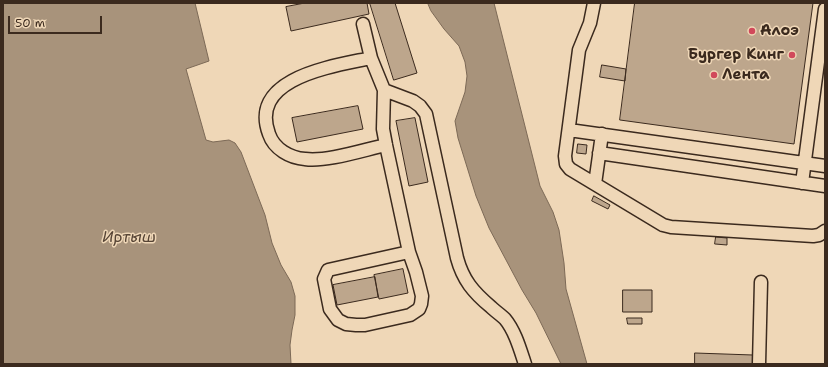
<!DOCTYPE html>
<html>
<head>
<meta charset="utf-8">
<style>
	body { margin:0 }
	#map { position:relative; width:828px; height:367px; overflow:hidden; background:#efd7b7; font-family:"Shantell Sans",sans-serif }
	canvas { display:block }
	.frame { position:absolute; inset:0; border:4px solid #3b2a1e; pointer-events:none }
	.scale { position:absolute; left:8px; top:16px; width:94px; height:18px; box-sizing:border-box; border:2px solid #3b2a1e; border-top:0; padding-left:5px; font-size:12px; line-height:14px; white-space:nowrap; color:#3b2a1e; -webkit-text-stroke:3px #efd7b7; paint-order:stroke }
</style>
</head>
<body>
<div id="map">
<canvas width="828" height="367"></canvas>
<div class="frame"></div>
<div class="scale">50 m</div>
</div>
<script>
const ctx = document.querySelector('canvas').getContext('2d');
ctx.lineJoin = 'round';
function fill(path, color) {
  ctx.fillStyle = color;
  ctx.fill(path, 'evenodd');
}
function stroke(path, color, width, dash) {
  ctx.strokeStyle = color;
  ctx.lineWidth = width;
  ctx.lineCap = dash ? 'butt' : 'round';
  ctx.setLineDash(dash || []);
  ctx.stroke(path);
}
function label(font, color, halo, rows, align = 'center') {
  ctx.font = font + ' "Shantell Sans",sans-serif';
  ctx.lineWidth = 3;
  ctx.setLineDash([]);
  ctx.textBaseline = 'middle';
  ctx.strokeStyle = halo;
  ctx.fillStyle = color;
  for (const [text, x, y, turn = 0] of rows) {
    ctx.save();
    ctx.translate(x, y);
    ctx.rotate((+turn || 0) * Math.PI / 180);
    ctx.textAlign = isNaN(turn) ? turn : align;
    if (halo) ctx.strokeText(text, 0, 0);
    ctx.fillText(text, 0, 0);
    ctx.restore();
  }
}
const water = new Path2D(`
	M3 3H195L209 61 186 69 206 140 213 142 229 140 235 143 241 152 265 215 272 243 281 265 291 282 295 296V315L292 330 290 345 291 364H3Z
	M428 3H494L540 186 553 212 559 230 564 263 566 289 587 364H561L536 313 522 290 489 228 476 196 458 138 455 121 465 92 467 76 465 62 459 46 444 29 431 11Z`);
const building = new Path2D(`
	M305 3H367L369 14 291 31 286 7Z
	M370 3H395L417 73 394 80Z
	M635 3H813L794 144 620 120Z
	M602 65 626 69 625 81 600 77Z
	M358 106 363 129 297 142 292 118Z
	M415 118 428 182 409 186 396 121Z
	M578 144 587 145 586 154 577 153Z
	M594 196 610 205 608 209 592 201Z
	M716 237 727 238V245L715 244Z
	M403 269 408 293 379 299 374 275Z
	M375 277 378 297 337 305 333 285Z
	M623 290H652V312H623Z
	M627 318H642V324H628Z
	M695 353 753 355V364H695Z`);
const minor = new Path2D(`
	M594 3 590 23 579 50 565 156 566 164 570 169 663 225 671 227 813 236 819 235 825 231
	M363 24 371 58 384 90 413 101 420 106 426 114 457 258C463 280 473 292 491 307 495 311 501 315 505 319 515 331 520 349 525 364
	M371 58C335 66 248 77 269 134 274 149 290 158 305 159 327 162 363 150 386 145
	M384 90 383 129 386 145 409 252 416 272 422 296 421 304 419 309 410 315 365 325H356L346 324 338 320 330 309 324 279 328 270 409 252
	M569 130 825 166
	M599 153 825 186
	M802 183 825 9
	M595 184 602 134
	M759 364 761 282`);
const markers = [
	[752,31,4,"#d1495b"],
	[792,55,4,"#d1495b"],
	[714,75,4,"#d1495b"]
];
const poiNames = [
	["Алоэ",760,31],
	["Бургер Кинг",784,55,"right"],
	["Лента",722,75]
];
const waterNames = [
	["Иртыш",129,238]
];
fill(water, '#a8937b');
stroke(water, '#7c6956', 1);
fill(building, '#bda68c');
stroke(building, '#3b2a1e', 1);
stroke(minor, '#3b2a1e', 15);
stroke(minor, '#efd7b7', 12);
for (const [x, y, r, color] of markers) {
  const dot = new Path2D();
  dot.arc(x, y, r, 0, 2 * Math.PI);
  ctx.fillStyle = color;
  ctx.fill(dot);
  stroke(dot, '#efd7b7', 1.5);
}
label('bold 15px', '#3b2a1e', '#efd7b7', poiNames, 'left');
label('italic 16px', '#564435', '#efd7b7', waterNames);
</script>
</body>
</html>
